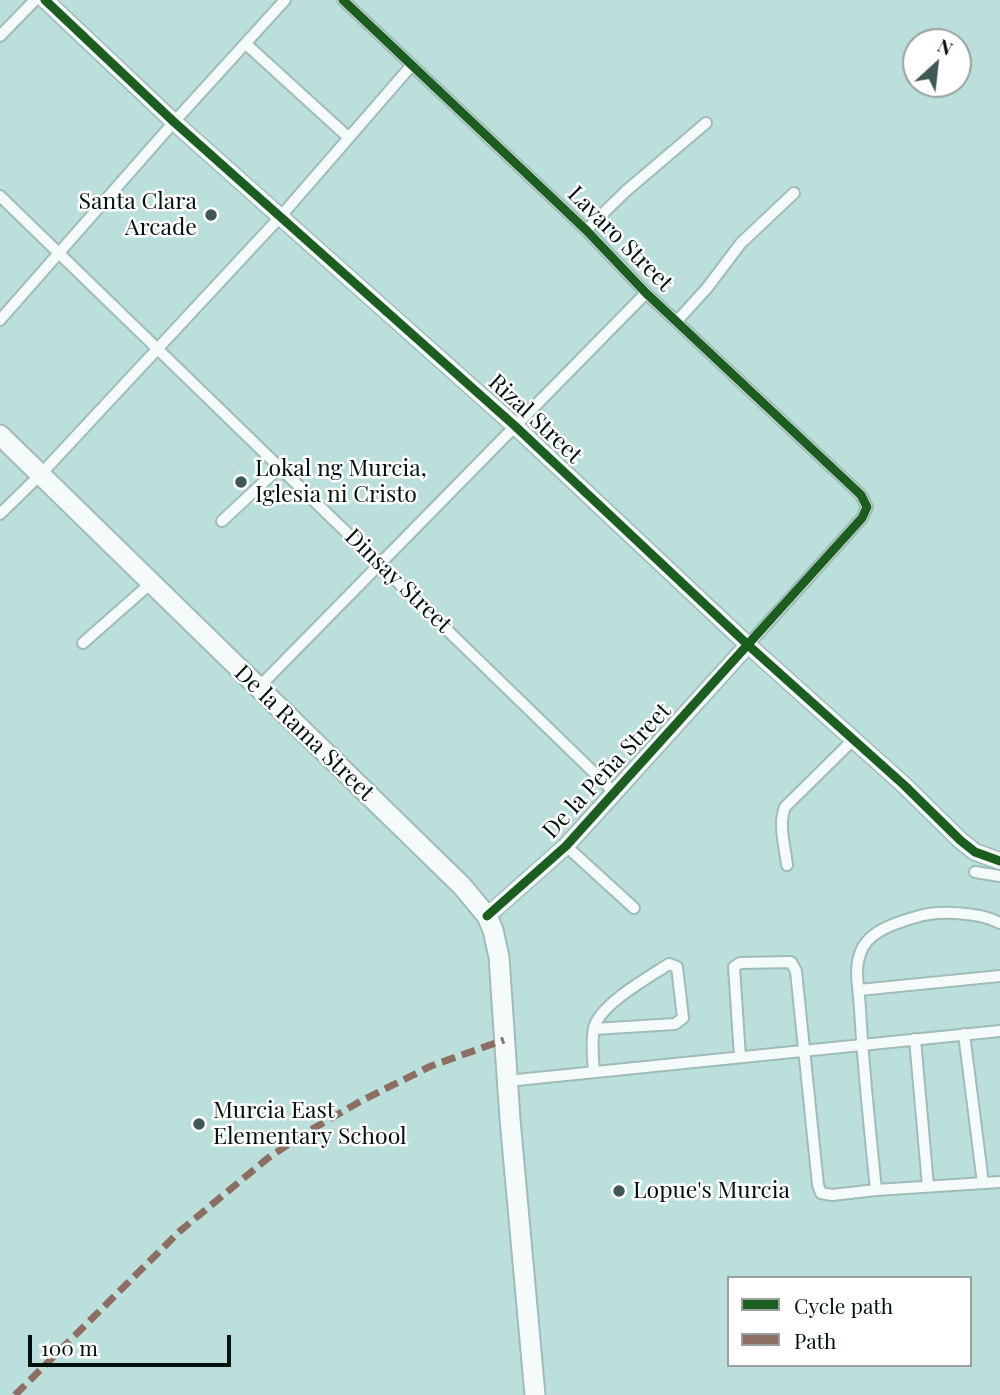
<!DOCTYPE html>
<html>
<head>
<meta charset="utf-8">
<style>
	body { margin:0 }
	#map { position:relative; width:1000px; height:1395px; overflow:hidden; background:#bbdfdb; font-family:"Playfair Display",serif }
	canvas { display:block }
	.legend { position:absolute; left:727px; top:1276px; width:245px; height:91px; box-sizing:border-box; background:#fff; border:2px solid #99a09f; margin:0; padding:9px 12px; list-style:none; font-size:21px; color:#00110f }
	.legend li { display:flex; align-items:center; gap:14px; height:35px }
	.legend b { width:35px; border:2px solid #99a09f }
	.north { position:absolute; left:902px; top:28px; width:70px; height:70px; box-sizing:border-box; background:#fff; border:2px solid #99a09f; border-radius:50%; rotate:27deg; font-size:19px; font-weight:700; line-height:28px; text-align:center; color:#00110f }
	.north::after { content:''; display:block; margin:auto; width:24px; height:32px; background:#415956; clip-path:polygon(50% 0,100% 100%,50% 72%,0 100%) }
	.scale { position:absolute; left:28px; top:1335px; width:203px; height:32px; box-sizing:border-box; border:4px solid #00110f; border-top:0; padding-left:9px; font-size:21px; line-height:24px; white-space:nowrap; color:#00110f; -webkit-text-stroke:5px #fff; paint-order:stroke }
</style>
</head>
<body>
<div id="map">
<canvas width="1000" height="1395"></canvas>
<ul class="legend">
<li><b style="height:9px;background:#1b5e20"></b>Cycle path</li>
<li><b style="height:9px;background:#8d6e63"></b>Path</li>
</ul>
<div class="north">N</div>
<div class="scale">100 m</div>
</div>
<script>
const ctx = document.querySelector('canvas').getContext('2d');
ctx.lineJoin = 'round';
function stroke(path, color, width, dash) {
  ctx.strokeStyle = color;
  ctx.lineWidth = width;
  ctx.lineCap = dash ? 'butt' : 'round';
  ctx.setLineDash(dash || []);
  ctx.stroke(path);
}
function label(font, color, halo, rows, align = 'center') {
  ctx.font = font + ' "Playfair Display",serif';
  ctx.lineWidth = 5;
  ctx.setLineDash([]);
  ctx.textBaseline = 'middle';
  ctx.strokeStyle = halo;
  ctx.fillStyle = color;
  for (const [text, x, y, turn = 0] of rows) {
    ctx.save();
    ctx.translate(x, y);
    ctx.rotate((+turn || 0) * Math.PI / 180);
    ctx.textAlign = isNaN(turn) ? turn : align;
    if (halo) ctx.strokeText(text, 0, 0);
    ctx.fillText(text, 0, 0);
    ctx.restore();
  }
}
const path = new Path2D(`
	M219 483 249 454`);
const street = new Path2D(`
	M343 0 586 230 646 293 861 495 867 507 862 518 748 645
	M0 36 35 0
	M246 44 348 137
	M0 196 614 792
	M586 230 626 191 706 123
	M0 320 174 122 285 0
	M677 321 707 288 741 243 794 193
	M0 514 41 474 281 216 411 66
	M222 521 280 467
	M83 643 151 583
	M258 688 646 293
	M566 846 634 908
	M787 865C785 846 778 825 785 807L852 741
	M975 872 1000 876
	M859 990 1000 976
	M964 1034 983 1183
	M915 1039 928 1186
	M740 1057 734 967 740 963 791 962 796 971 818 1185 821 1193 832 1195 876 1190 1000 1182
	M594 1072C593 1058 591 1042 594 1028 600 1004 649 977 669 964L677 967 683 1018 675 1024 594 1029
	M507 1081 1000 1031
	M876 1190C870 1129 863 1068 860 1008 859 991 854 970 860 954 867 931 896 923 916 917 938 910 979 912 1000 923`);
const secondary = new Path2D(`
	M45 0 174 122 515 426 748 645 904 785 960 840 975 852 1000 861
	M487 916 566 846 748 645`);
const highway = new Path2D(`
	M0 435 462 886 487 916 493 930 499 957 510 1119 535 1395`);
const quiet = new Path2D(`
	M15 1395 180 1231 268 1158 307 1132 361 1101 431 1066 504 1040`);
const cycleway = new Path2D(`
	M45 0 174 122 515 426 748 645 904 785 960 840 975 852 1000 861
	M343 0 586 230 646 293 861 495 867 507 862 518 566 846 487 916`);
const markers = [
	[211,215,7,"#415956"],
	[241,482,7,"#415956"],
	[199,1124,7,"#415956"],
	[619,1191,7,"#415956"]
];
const poiNames = [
	["Santa Clara",197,202,"right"],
	["Arcade",197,228,"right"],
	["Lokal ng Murcia,",255,469],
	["Iglesia ni Cristo",255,495],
	["Murcia East",213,1111],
	["Elementary School",213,1137],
	["Lopue's Murcia",633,1191]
];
const streetNames = [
	["Lavaro Street",620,239,45],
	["Rizal Street",535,419,43],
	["Dinsay Street",398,581,44],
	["De la Rama Street",304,733,44],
	["De la Peña Street",607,771,-47]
];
stroke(street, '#9fbcb8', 14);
stroke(secondary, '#9fbcb8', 19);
stroke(highway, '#9fbcb8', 23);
stroke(path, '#c7d1d0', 2.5, [5, 3.5]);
stroke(street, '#f5fafa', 10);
stroke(secondary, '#f5fafa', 16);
stroke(highway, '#f5fafa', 19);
stroke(quiet, '#8d6e63', 7, [14, 7]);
stroke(cycleway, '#1b5e20', 9);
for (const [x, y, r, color] of markers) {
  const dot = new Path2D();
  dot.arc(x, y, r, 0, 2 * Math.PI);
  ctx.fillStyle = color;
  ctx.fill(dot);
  stroke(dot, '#fff', 2.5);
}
label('23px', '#00110f', '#fff', poiNames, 'left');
label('23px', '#00110f', '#fff', streetNames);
</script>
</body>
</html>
